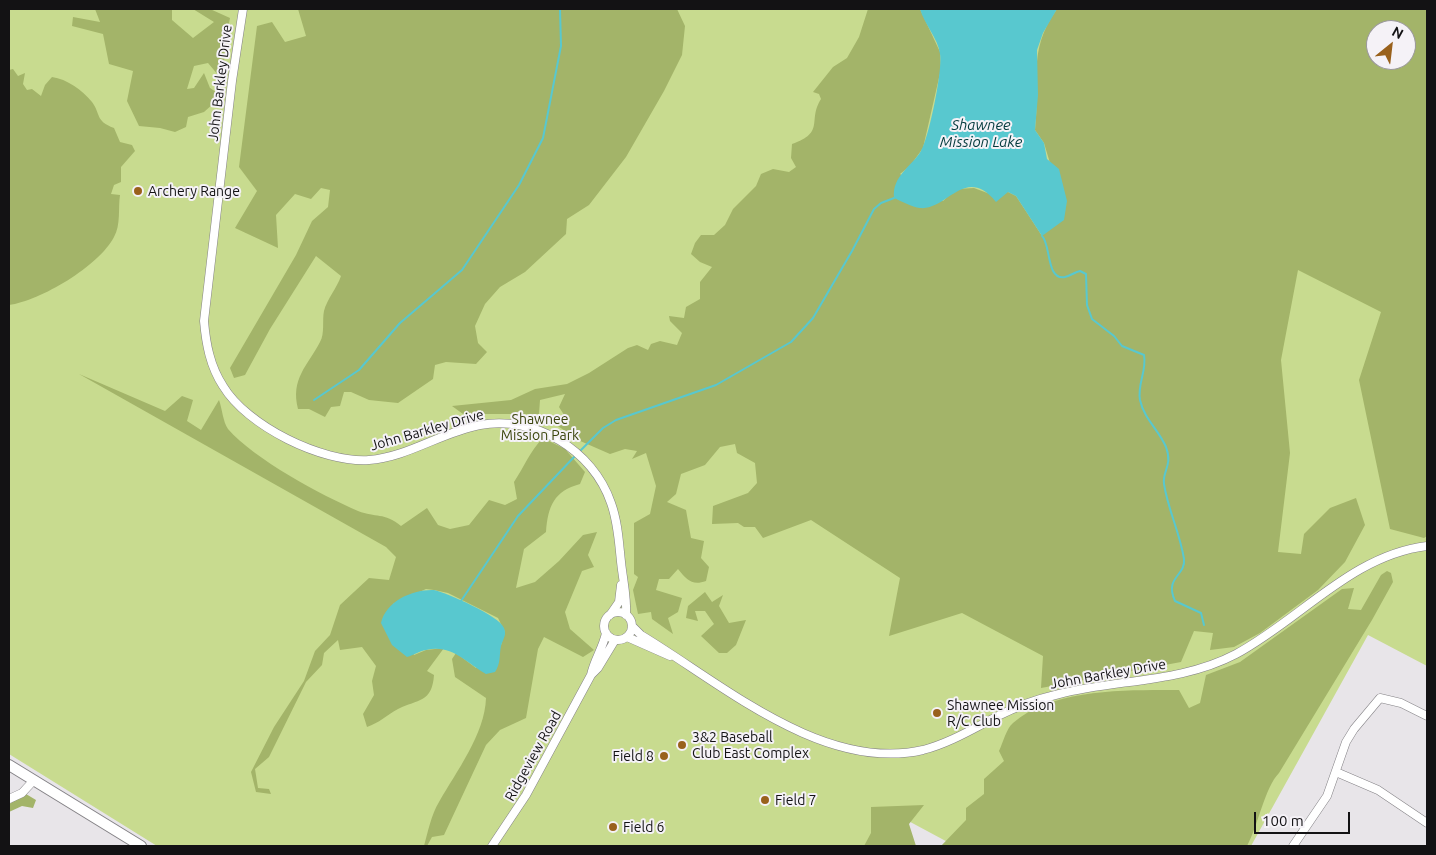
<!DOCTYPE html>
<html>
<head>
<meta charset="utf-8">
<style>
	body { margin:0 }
	#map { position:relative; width:1436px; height:855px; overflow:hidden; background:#e8e5e9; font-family:Ubuntu,sans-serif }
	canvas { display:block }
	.frame { position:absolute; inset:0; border:10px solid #131214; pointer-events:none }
	.north { position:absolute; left:1366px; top:20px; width:50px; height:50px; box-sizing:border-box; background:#f5f2f7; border:1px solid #9b989c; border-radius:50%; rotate:29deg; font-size:14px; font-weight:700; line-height:20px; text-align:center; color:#131214 }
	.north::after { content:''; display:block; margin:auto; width:18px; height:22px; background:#99611c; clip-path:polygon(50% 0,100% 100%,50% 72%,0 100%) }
	.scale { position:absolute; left:1254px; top:812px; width:96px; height:22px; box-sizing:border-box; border:2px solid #131214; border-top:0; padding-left:6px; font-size:15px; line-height:18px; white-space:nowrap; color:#131214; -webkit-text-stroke:4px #f5f2f7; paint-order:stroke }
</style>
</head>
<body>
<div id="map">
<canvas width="1436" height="855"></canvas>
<div class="frame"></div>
<div class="north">N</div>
<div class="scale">100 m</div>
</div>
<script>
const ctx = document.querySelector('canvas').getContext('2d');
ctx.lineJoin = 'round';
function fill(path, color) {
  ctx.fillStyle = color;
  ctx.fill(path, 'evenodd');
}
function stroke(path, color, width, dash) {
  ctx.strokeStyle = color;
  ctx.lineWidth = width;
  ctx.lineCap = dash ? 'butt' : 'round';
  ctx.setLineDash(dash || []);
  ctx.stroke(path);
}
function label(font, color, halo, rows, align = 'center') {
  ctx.font = font + ' Ubuntu,sans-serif';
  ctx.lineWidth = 4;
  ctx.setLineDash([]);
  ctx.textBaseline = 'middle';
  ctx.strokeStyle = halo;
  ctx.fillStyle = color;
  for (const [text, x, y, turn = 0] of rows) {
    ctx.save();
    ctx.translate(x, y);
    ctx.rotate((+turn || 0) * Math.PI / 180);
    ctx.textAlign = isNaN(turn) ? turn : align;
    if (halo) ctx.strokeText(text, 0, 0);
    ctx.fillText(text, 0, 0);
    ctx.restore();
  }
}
const green = new Path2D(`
	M9 9H1427V666L1368 635 1251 846H955L888 810 866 846H157L9 754ZM1376 30H1406V60H1376Z`);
const forest = new Path2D(`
	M95 9H172V20L193 38 214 22 193 9H210L230 18 225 44 224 69 219 76 208 63 194 66 187 89 194 88 204 73 210 88 222 96 204 112 188 117 186 127 175 132 160 128 139 126 127 101 133 71 109 64 103 34 72 26 73 17 100 22Z
	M298 9H677L685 26 682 55 664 91 626 157 589 205 567 219 566 234 525 272 500 287 485 304 475 326 478 343 487 352 476 364 446 362 435 365 433 379 398 403 369 400 351 392H344L340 406 331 407 325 417 309 409H298C290 379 308 365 320 342 325 334 322 320 324 311 327 299 337 288 341 276L316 256 270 329 245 375 234 378 230 368 296 255 312 221 328 207 330 190 321 188 311 199 295 194 276 215 278 248 235 228 257 191 239 167 257 26 272 22 285 42 306 36Z
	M868 9H920L940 52 941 69 923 148 910 166 900 174 943 201 956 189 974 188 990 194 1008 192 1016 196 1042 236 1050 163 1044 143 1035 130C1041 81 1026 53 1057 9H1427V536L1424 538 1390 529 1359 380 1381 312 1298 270 1281 360 1290 453 1278 552 1301 554 1304 534 1330 508 1356 498 1365 525 1345 562 1318 590 1260 633 1234 647 1210 650 1213 633 1194 631 1181 662 1041 688 1043 656 962 613 889 636 900 578 811 520 763 538 755 527H744L738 523 712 524 713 506 748 493 757 483 755 463 737 453 735 444 720 447 705 465 681 474 676 494 667 502 686 510 691 538 704 541 701 558 709 567 706 581C692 586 687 580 678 569L669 579H659L656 590 682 598 678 612 668 618 673 634 652 619 651 612 638 614 633 590 638 577 634 574V523L650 514 656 486 646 453 632 459 637 451 625 449 610 454 578 440 555 424 566 418 559 407 565 394 540 400 539 414H463L452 406 511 400 535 389 567 384 589 373 628 348 637 345 648 350 651 344 660 341 677 345 682 333 670 321 669 316 684 318 686 307 700 299V282L712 267 700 262 691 254 695 243 701 235H714L725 225 733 209 756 186 761 174 773 169 789 172 796 167 791 158 792 144C826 132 807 121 821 99L819 94 813 92 833 67 847 58 859 37ZM1376 30H1406V60H1376Z
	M13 69 18 76 25 73 23 84 27 90 32 89 41 96 45 85 52 77C67 79 82 90 92 102 101 114 95 121 114 128L120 142 132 145 135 151 121 167V182L114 185 111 194 120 195C118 208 121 225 114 237 99 266 40 301 9 305V70Z
	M79 374 165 411 182 396 193 400 187 421 201 430 219 400C222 408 223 422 228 429 254 459 321 495 358 511 376 518 384 512 401 526L427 508 438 525 450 529 469 525 489 500 505 505 517 499 514 482C524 467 530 451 543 438L565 449 585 472 580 484C554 491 548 506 546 532L524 549 516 588 535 582 559 561 583 535 597 532 588 555 594 567 582 571 565 612 570 629 594 650 583 657 544 637 538 649 526 718 500 730 486 745 444 835 432 837 427 846H424C428 832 431 815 439 802 456 772 485 734 486 698L455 677 452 659 456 653 476 668 501 645 505 632 498 618 448 593 434 590 426 589 393 604 414 655 426 650 444 648 427 671 434 675C432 703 418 699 398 709 387 715 379 723 367 727L363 714 374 695 372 681 376 666 362 647 340 650 338 640 324 653 322 665 306 682 269 757 255 769 258 788 269 789 271 794 256 792 251 772 274 727 304 681 315 651 330 635 340 605 369 578 389 580 396 557 386 547Z
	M1387 571 1391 573 1393 582 1372 620 1279 773C1265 787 1258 826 1247 846H941L966 820V808L984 794V779L1004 761 999 751C1003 743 1006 729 1013 723 1053 688 1128 690 1179 690L1189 708 1200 703 1206 675 1240 662 1342 589 1354 588 1348 609 1361 610 1381 575Z
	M705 592 712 602 723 595 719 606 729 623 746 620 736 645 727 653H719L701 636 714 624 705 611H695L698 621 686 618 688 606Z
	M26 794 36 800 33 808 22 806 9 812V804Z
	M924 805 909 824 916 846H864L871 833V807Z`);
const water = new Path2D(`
	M920 9H1057L1043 33 1037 50 1038 95 1035 130 1044 143 1047 159 1059 169 1067 201 1064 220 1042 236 1016 196 1008 192 996 202C965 164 947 211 920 208 912 207 901 201 894 198 892 176 911 167 921 151 929 138 943 69 940 54 938 38 924 24 920 9Z
	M434 590C447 593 500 616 504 628 507 635 503 639 501 646 499 656 501 663 495 672L486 674C465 662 452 644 426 650 419 651 414 655 407 657L392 645 381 623C386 601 413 589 434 590Z`);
const stream = new Path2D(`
	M1042 236C1051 244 1046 281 1065 277 1070 276 1075 272 1080 271L1086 274 1087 305 1092 319 1114 336 1122 346 1144 355C1147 371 1137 384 1140 400 1144 419 1159 430 1166 447 1173 466 1162 471 1164 484 1168 510 1180 533 1184 559 1186 576 1164 577 1175 601L1201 613 1204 625
	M314 400 359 370 400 323 462 270 519 185 543 138 561 46 560 9
	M581 450 603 428 616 420 716 385 791 342 813 318 852 251 874 209 881 203 894 198
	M461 601 518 516 575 456`);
const minor = new Path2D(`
	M243 9 232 81 204 321C206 344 210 366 223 386 247 426 322 463 369 460 408 457 442 432 480 425 535 415 593 450 611 503 619 525 619 548 622 570 624 585 627 600 626 615
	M604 626a14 14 0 1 1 28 0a14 14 0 1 1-28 0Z
	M610 615 619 602 621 585
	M632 626 641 635C721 683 823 773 923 750 950 743 974 728 998 716 1017 706 1038 699 1059 694 1118 679 1181 683 1236 654 1301 619 1352 555 1427 546
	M627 637 670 656
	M591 675C594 660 603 648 606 633
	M1336 772 1378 790 1427 823
	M9 799 22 793 34 780
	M492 846 526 795 591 675 598 668 615 640
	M1293 846 1327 796 1346 742 1354 729 1380 698 1401 703 1427 716`);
const major = new Path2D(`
	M9 765 141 846`);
const markers = [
	[138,191,5,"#99611c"],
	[937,713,5,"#99611c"],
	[682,745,5,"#99611c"],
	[664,756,5,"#99611c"],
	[765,800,5,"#99611c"],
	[613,827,5,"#99611c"]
];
const streetNames = [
	["John Barkley Drive",220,83,-83],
	["John Barkley Drive",427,430,-16],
	["John Barkley Drive",1108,674,-10],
	["Ridgeview Road",533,756,-61]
];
const poiNames = [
	["Archery Range",148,191],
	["Shawnee Mission",947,705],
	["R/C Club",947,721],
	["3&2 Baseball",692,737],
	["Club East Complex",692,753],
	["Field 8",654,756,"right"],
	["Field 7",775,800],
	["Field 6",623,827]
];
const parkNames = [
	["Shawnee",540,419],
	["Mission Park",540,435]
];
const waterNames = [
	["Shawnee",981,125],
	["Mission Lake",981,142]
];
fill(green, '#c8db8f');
fill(forest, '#a3b469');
fill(water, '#58c8cf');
stroke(stream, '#58c8cf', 2);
stroke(minor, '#848286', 9);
stroke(major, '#848286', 12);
stroke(minor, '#fff', 8);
stroke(major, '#fff', 10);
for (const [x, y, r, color] of markers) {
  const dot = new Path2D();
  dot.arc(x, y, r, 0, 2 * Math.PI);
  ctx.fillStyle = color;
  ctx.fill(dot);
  stroke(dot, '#f5f2f7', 2);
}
label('14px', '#131214', '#f5f2f7', streetNames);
label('14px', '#131214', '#f5f2f7', poiNames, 'left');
label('14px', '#3b450c', '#f5f2f7', parkNames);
label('italic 15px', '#043b3e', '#f5f2f7', waterNames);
</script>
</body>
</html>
